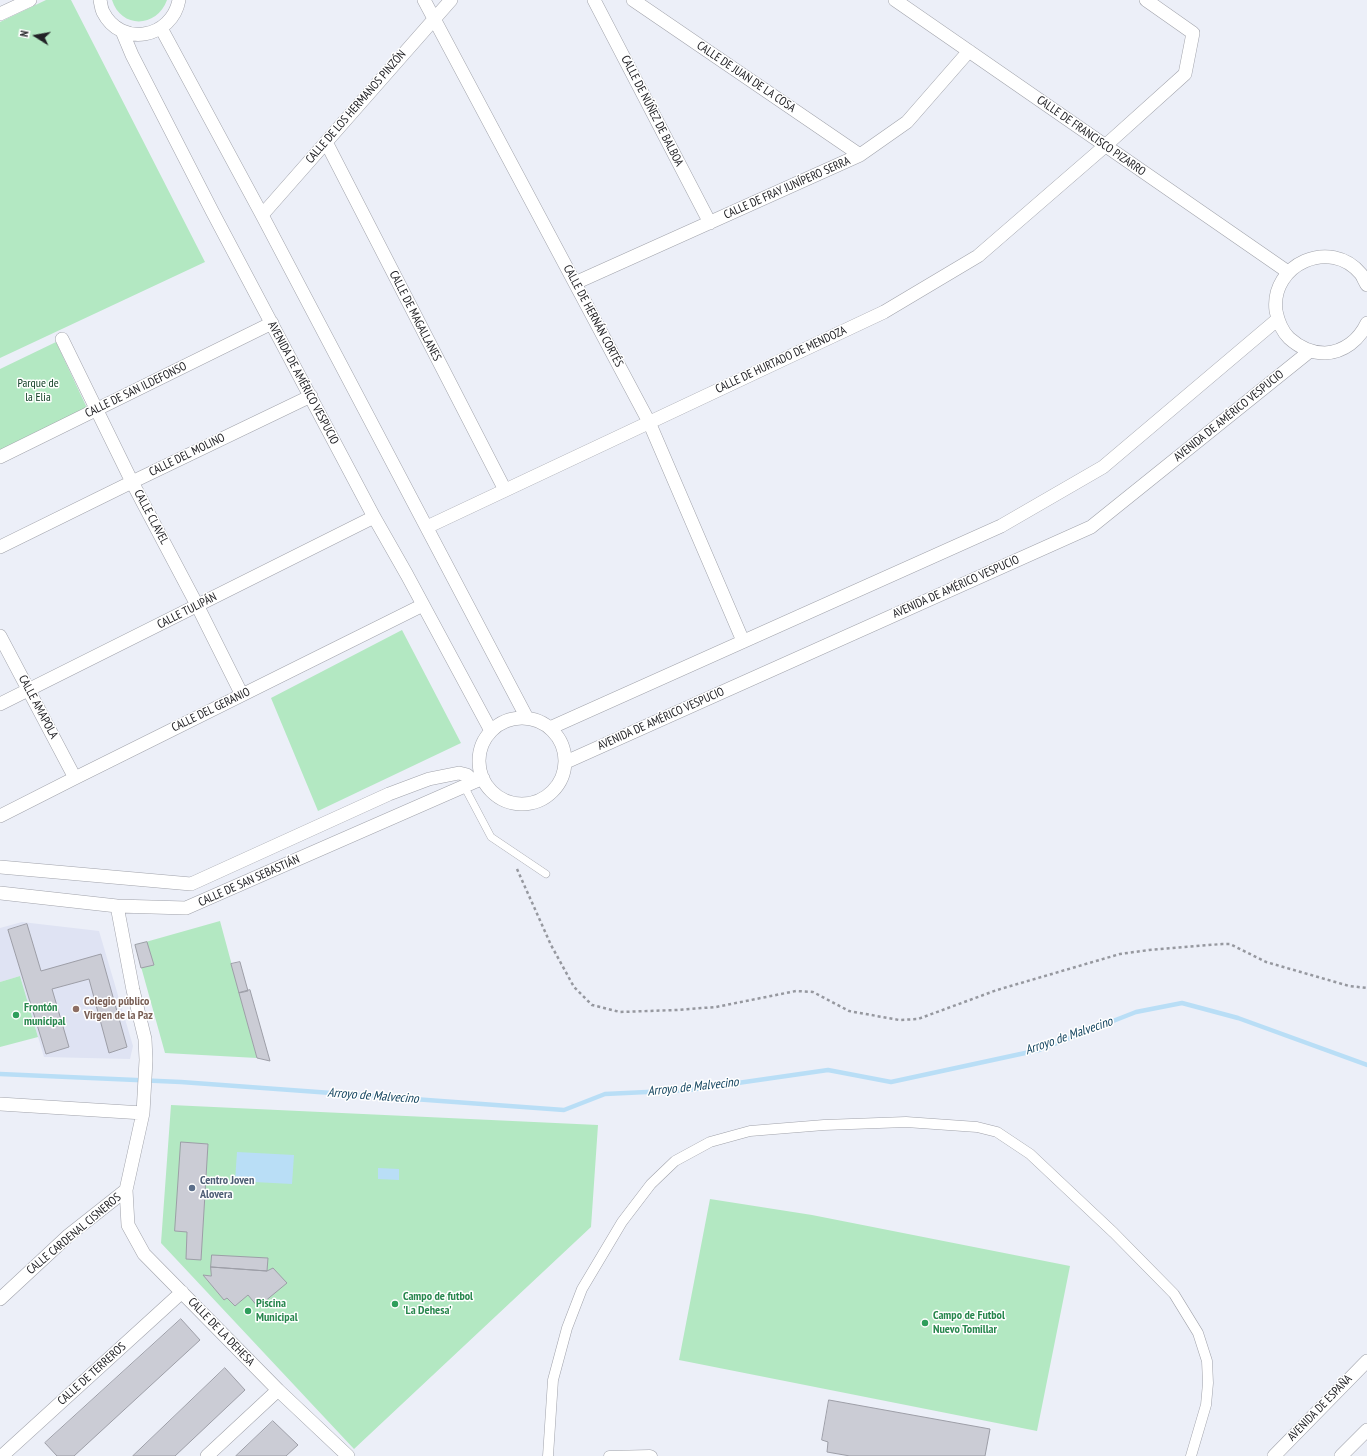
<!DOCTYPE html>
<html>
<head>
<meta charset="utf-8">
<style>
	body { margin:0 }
	#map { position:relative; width:1367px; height:1456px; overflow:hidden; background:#eceff8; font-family:"PT Sans Narrow",sans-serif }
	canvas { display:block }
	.north { position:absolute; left:16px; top:16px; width:40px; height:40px; -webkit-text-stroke:3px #fff; paint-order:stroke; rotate:281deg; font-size:11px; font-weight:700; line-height:16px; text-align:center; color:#222226 }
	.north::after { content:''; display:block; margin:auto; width:14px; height:18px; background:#222226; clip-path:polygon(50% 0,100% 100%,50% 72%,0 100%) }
</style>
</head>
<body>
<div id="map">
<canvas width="1367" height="1456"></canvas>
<div class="north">N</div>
</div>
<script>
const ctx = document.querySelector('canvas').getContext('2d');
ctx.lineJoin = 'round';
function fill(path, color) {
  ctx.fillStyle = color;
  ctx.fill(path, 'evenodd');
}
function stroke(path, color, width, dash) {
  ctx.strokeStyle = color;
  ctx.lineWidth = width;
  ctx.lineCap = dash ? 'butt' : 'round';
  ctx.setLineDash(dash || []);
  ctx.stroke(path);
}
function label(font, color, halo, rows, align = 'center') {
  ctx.font = font + ' "PT Sans Narrow",sans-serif';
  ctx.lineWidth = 3;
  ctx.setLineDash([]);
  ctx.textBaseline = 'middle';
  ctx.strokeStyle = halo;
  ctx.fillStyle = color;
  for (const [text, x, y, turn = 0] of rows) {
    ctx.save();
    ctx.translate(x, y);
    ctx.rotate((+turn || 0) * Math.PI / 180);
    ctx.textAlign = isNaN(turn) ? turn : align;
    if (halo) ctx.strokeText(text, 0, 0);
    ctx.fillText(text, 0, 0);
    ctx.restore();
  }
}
const built = new Path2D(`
	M22 922 99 931 133 1046 130 1059 44 1057 20 976 0 982V928Z`);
const green = new Path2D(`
	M46 0H71L205 262 0 358V22Z
	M112 0H167C157 28 121 29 112 0Z
	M56 342 87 408 0 450V369Z
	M402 630 461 743 318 811 271 698Z
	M220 921 257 1058 165 1053 135 945Z
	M20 976 38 1037 0 1047V982Z
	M171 1105 598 1125 591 1227 354 1449 161 1243Z
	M710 1199 812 1215 1070 1266 1037 1431 679 1360Z`);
const water = new Path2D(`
	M237 1152 294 1155 292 1184 235 1181Z
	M378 1168 399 1169V1180L378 1179Z`);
const stream = new Path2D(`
	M0 1074 181 1082 564 1110 605 1094 689 1090 828 1070 891 1082 1039 1050 1136 1012 1182 1003 1238 1018 1367 1065`);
const building = new Path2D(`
	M27 924 41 971 101 954 127 1047 109 1053 89 979 52 989 69 1047 46 1054 8 930Z
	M147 942 154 965 141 968 135 945Z
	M240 962 248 991 239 993 231 964Z
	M250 990 270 1061 257 1058 239 993Z
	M181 1142 208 1144 201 1260 186 1259 187 1232 175 1231Z
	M212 1255 268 1258 267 1271 211 1267Z
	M211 1267 267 1271 273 1268 287 1283 258 1307 248 1295 235 1306 227 1298 224 1300 203 1275 211 1276Z
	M181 1319 200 1340 74 1456H57L45 1443Z
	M225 1368 245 1390 175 1456H133Z
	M829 1400 990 1429 985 1456H850L827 1452 828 1442 822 1440Z
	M273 1421 298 1445 286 1456H236Z`);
const path = new Path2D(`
	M517 869 551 945 574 987 592 1005 620 1012 676 1010 716 1007 796 991 813 992 849 1011 899 1020 918 1019 997 990 1120 954 1149 950 1222 944H1230L1266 962 1349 986 1367 988`);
const service = new Path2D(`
	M464 786 491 837 546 874`);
const pedestrian = new Path2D(`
	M548 1456 553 1380 567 1328 582 1289 622 1222 651 1184 675 1161 710 1142 750 1131 824 1125 906 1122 977 1127 997 1132 1030 1154 1114 1233 1174 1294 1198 1333 1207 1361 1208 1383 1206 1405 1191 1456
	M609 1456 650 1455 652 1456`);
const minor = new Path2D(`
	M100 0C101 4 101 8 103 12 121 48 172 38 179 0
	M424 0 649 422 743 641
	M594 0 710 223
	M633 0 860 155
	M895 0 1288 272
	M0 14 30 0
	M161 28 262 215 527 718
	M122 31 132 55 212 211 374 517 407 575 491 731
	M326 142 505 490
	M262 215 451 0
	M575 283 860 155 907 122 969 51
	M1367 285C1365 282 1363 277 1361 274 1331 237 1270 264 1276 311 1278 321 1282 331 1289 338 1299 347 1311 353 1325 353 1344 352 1359 340 1367 323
	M62 339 132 482 197 605 242 695
	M0 457 272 323
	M427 527 884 312 978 256 1105 146 1185 74 1193 33 1146 0
	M0 547 132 482 311 396
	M0 636 75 778
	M0 704 374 517
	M479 761a43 43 0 1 1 86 0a43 43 0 1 1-86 0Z
	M550 728 1001 526 1103 467 1278 319
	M566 762 1091 527 1310 351
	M0 816 75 778 423 605
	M0 867 191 884 389 794 429 779 459 773 467 775 474 782
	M0 893 117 906 186 908 483 778
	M0 1104 143 1113 146 1060 145 1039 133 990 117 906
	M143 1113 126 1190 128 1225 144 1254 278 1390 348 1456
	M0 1299 69 1235 126 1190
	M2 1456 182 1292
	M207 1456 278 1390
	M1274 1456 1367 1361
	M1341 1456 1367 1430`);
const markers = [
	[76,1009,4,"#8d6e63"],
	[16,1015,4,"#2e9e5b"],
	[192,1188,4,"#5c6f8a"],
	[395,1304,4,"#2e9e5b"],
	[248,1311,4,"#2e9e5b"],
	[925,1323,4,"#2e9e5b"]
];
const streetNames = [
	["CALLE DE JUAN DE LA COSA",746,77,34],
	["CALLE DE LOS HERMANOS PINZÓN",356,107,-49],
	["CALLE DE NÚÑEZ DE BALBOA",652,111,63],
	["CALLE DE FRANCISCO PIZARRO",1091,136,35],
	["CALLE DE FRAY JUNÍPERO SERRA",787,188,-24],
	["CALLE DE MAGALLANES",415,316,63],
	["CALLE DE HERNÁN CORTÉS",593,316,62],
	["CALLE DE HURTADO DE MENDOZA",781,360,-25],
	["AVENIDA DE AMÉRICO VESPUCIO",303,383,62],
	["CALLE DE SAN ILDEFONSO",136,390,-26],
	["AVENIDA DE AMÉRICO VESPUCIO",1229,416,-39],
	["CALLE DEL MOLINO",187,455,-26],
	["CALLE CLAVEL",151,517,62],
	["AVENIDA DE AMÉRICO VESPUCIO",956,587,-24],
	["CALLE TULIPÁN",187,611,-27],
	["CALLE AMAPOLA",38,707,62],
	["CALLE DEL GERANIO",211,710,-26],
	["AVENIDA DE AMÉRICO VESPUCIO",661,719,-24],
	["CALLE DE SAN SEBASTIÁN",249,881,-24],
	["CALLE CARDENAL CISNEROS",74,1234,-40],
	["CALLE DE LA DEHESA",221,1332,46],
	["CALLE DE TERREROS",92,1374,-42],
	["AVENIDA DE ESPAÑA",1320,1408,-46]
];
const parkNames = [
	["Parque de",38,384],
	["la Elia",38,398]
];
const educationNames = [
	["Colegio público",84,1002],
	["Virgen de la Paz",84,1016]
];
const leisureNames = [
	["Frontón",24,1008],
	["municipal",24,1022],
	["Campo de futbol",403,1297],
	["'La Dehesa'",403,1311],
	["Piscina",256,1304],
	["Municipal",256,1318],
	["Campo de Futbol",933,1316],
	["Nuevo Tomillar",933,1330]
];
const serviceNames = [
	["Centro Joven",200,1181],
	["Alovera",200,1195]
];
const waterNames = [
	["Arroyo de Malvecino",1069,1036,-19],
	["Arroyo de Malvecino",693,1087,-6],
	["Arroyo de Malvecino",373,1096,4]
];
fill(built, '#dfe3f3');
fill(green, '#b3e8c2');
fill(water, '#b9def6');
stroke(stream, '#b9def6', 4.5);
fill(building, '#cbccd5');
stroke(building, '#9d9ea7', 1);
stroke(service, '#a0a2aa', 8);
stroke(pedestrian, '#a0a2aa', 11);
stroke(minor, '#a0a2aa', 14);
stroke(path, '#96989f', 2.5, [3, 3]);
stroke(service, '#fff', 7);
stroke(pedestrian, '#fff', 10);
stroke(minor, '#fff', 13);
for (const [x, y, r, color] of markers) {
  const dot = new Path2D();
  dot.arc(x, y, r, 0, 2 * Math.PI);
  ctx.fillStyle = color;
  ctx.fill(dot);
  stroke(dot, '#fff', 1.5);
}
label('12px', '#222226', '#fff', streetNames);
label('12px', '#0c3b20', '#fff', parkNames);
label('bold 12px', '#785e54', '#fff', educationNames, 'left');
label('bold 12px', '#27864d', '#fff', leisureNames, 'left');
label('bold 12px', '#4e5e75', '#fff', serviceNames, 'left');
label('italic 13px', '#13445f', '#fff', waterNames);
</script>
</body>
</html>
